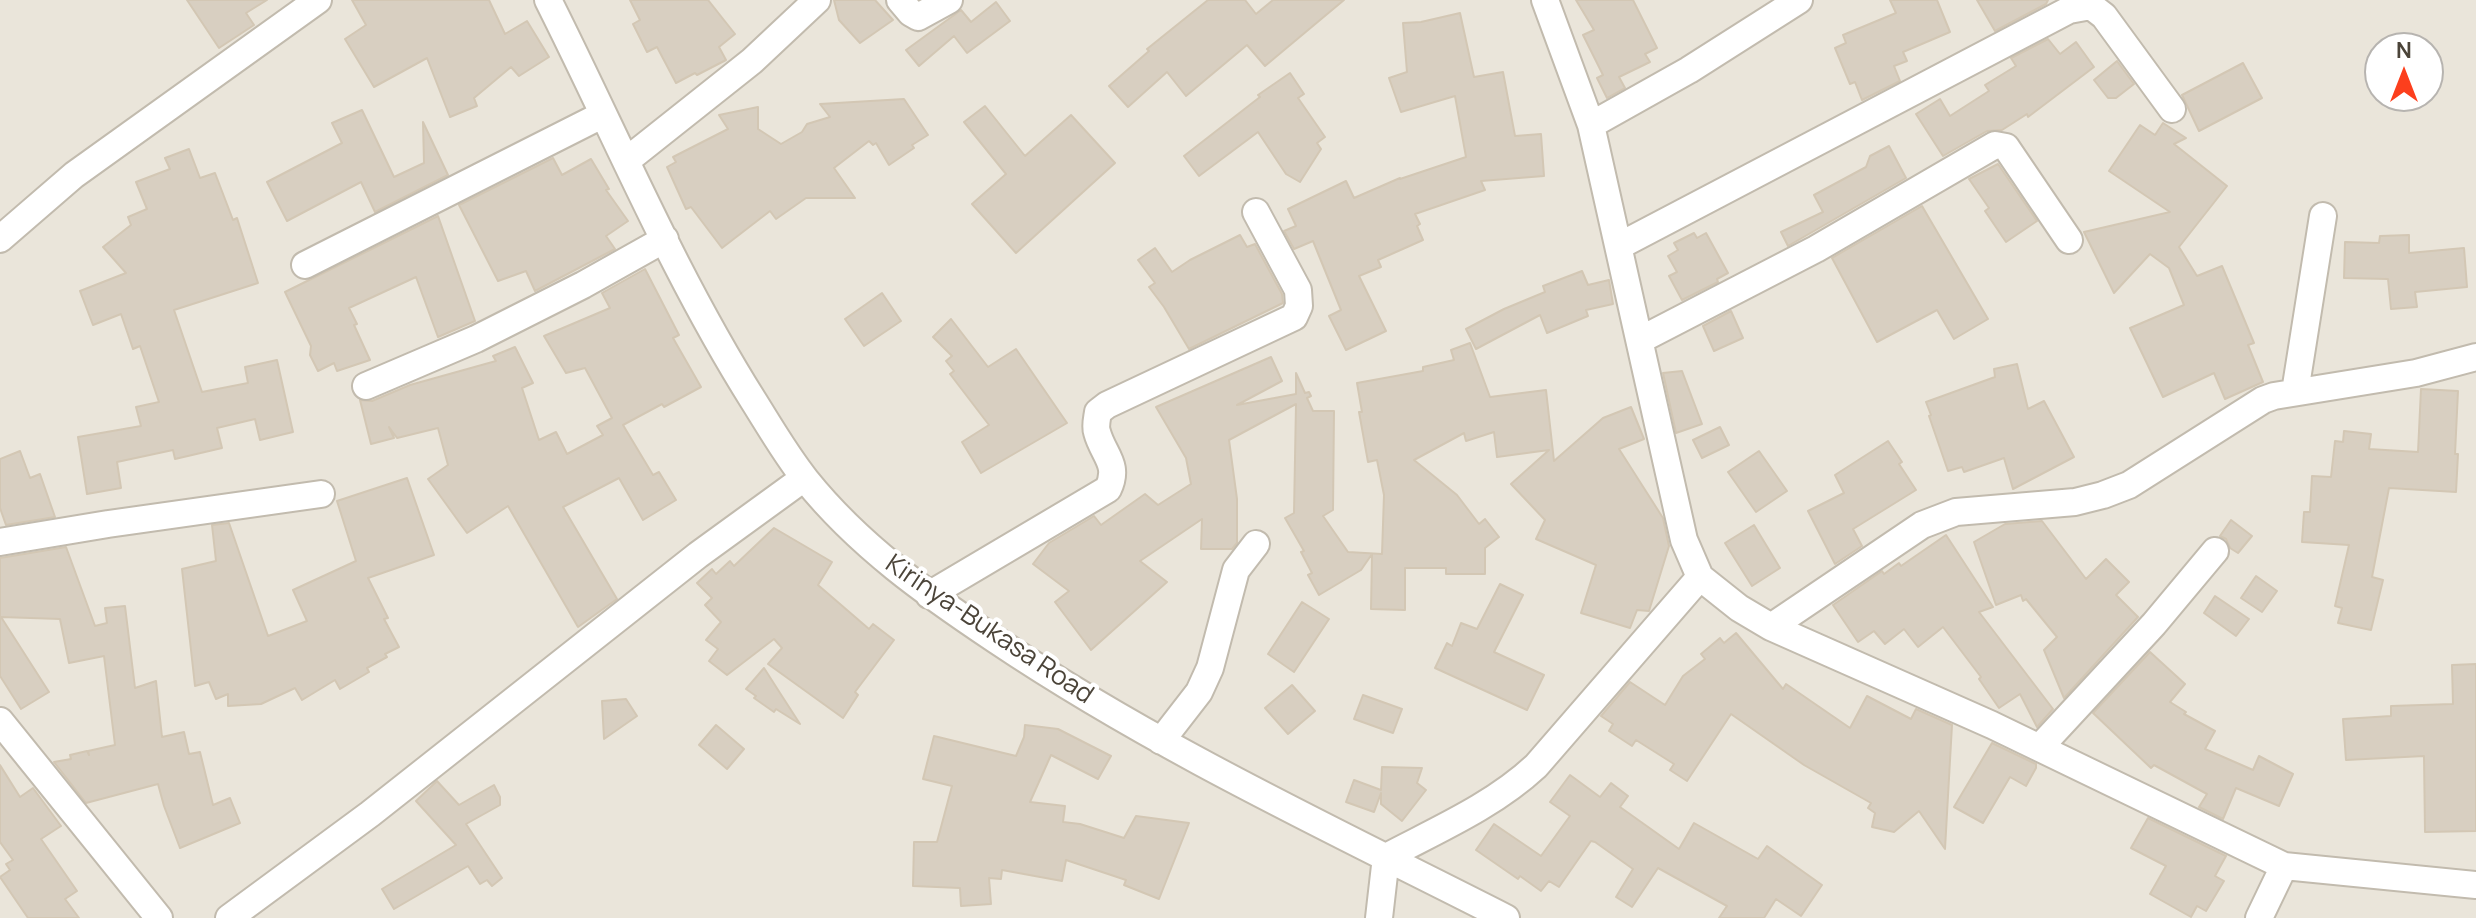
<!DOCTYPE html>
<html>
<head>
<meta charset="utf-8">
<style>
	body { margin:0 }
	#map { position:relative; width:2476px; height:918px; overflow:hidden; background:#f6f3ec; font-family:Manrope,sans-serif }
	canvas { display:block }
	.north { position:absolute; left:2364px; top:32px; width:80px; height:80px; box-sizing:border-box; background:#fff; border:2px solid #b7b4b0; border-radius:50%; rotate:0deg; font-size:22px; font-weight:700; line-height:32px; text-align:center; color:#4b4439 }
	.north::after { content:''; display:block; margin:auto; width:28px; height:36px; background:#fc3f1d; clip-path:polygon(50% 0,100% 100%,50% 72%,0 100%) }
</style>
</head>
<body>
<div id="map">
<canvas width="2476" height="918"></canvas>
<div class="north">N</div>
</div>
<script>
const ctx = document.querySelector('canvas').getContext('2d');
ctx.lineJoin = 'round';
function fill(path, color) {
  ctx.fillStyle = color;
  ctx.fill(path, 'evenodd');
}
function stroke(path, color, width, dash) {
  ctx.strokeStyle = color;
  ctx.lineWidth = width;
  ctx.lineCap = dash ? 'butt' : 'round';
  ctx.setLineDash(dash || []);
  ctx.stroke(path);
}
function label(font, color, halo, rows, align = 'center') {
  ctx.font = font + ' Manrope,sans-serif';
  ctx.lineWidth = 8;
  ctx.setLineDash([]);
  ctx.textBaseline = 'middle';
  ctx.strokeStyle = halo;
  ctx.fillStyle = color;
  for (const [text, x, y, turn = 0] of rows) {
    ctx.save();
    ctx.translate(x, y);
    ctx.rotate((+turn || 0) * Math.PI / 180);
    ctx.textAlign = isNaN(turn) ? turn : align;
    if (halo) ctx.strokeText(text, 0, 0);
    ctx.fillText(text, 0, 0);
    ctx.restore();
  }
}
const residential = new Path2D(`
	M0 0H2476V918H0ZM2380 48H2428V96H2380Z`);
const building = new Path2D(`
	M187 0H267L246 13 254 25 219 48Z
	M352 0H489L505 34 527 21 549 57 519 76 511 67 474 98 477 106 450 117 427 58 374 87 345 39 366 25Z
	M630 0H708L735 34 719 47 726 60 697 75 695 73 676 83 657 47 647 52 633 24 640 20Z
	M834 0H875L893 20 860 43 839 20Z
	M1208 0H1245L1256 14 1273 0H1344L1265 66 1247 45 1186 96 1167 72 1128 107 1109 86 1149 51 1147 49Z
	M1576 0H1633L1657 48 1645 54 1650 62 1619 77 1625 88 1607 98 1597 78 1603 75 1583 35 1594 30Z
	M1890 0H1937L1950 32 1903 52 1907 61 1894 66 1900 81 1862 100 1855 82 1850 84 1835 48 1846 43 1843 35 1896 13Z
	M1977 0H2048L2046 4 1995 31Z
	M996 2 1010 21 967 53 954 36 919 66 906 50 961 10 971 22Z
	M1460 13 1474 77 1503 72 1515 136 1541 134 1544 176 1481 181 1485 190 1415 214 1420 224 1417 226 1423 240 1378 260 1381 267 1359 276 1386 331 1346 350 1329 316 1341 310 1313 241 1294 249 1284 231 1296 226 1288 209 1346 181 1354 198 1400 178V179L1466 157 1455 96 1401 112 1389 78 1407 72 1403 23 1421 22Z
	M2048 39 2060 54 2076 42 2094 67 2028 117 2027 114 2002 130 1987 131 1943 156 1916 114 1940 99 1950 116 1989 91 1985 85 2016 66 2011 58Z
	M2117 61 2134 84 2116 98H2108L2094 80Z
	M2243 63 2262 98 2199 131 2182 95Z
	M1290 73 1304 94 1298 98 1325 137 1317 143 1321 149 1300 182 1286 174 1258 132 1199 176 1184 156 1260 97 1258 95Z
	M904 99 928 135 912 145 914 148 889 165 876 143 873 145 869 141 834 168 855 198H806L776 219 770 211 722 248 691 207 686 209 667 167 676 162 673 157 728 129 719 115 758 107V129L781 144 802 132 807 124 830 117 820 104Z
	M985 106 1025 156 1071 115 1115 163 1016 253 972 204 1006 174 964 122Z
	M362 110 394 177 424 163 423 122 448 175 375 212 361 182 287 221 267 182 342 143 332 123Z
	M2163 123 2186 138 2174 144 2227 186 2179 247 2197 276 2222 266 2254 343 2248 345 2263 382 2225 399 2214 373 2163 397 2130 328 2184 305 2169 268 2150 254 2114 293 2084 232 2170 212 2109 171 2140 125 2155 135Z
	M1889 146 1906 178 1788 246 1781 232 1823 212 1814 195 1866 167 1870 156Z
	M189 149 200 178 215 173 233 220 237 218 258 283 174 310 202 392 248 383 245 367 277 360 293 432 260 440 255 419 217 428 222 448 175 459 173 450 117 462 121 488 87 494 78 437 141 426 136 407 159 402 140 346 133 349 121 314 93 325 80 291 126 273 103 247 131 225 128 217 147 209 136 182 170 169 165 158Z
	M553 158 562 175 591 159 609 189 606 190 628 221 606 236 615 249 535 291 526 271 498 281 459 205Z
	M1998 164 2037 221 2006 242 1985 211 1989 208 1969 179Z
	M1922 206 1988 319 1954 339 1937 310 1877 342 1832 258Z
	M438 216 475 321 438 337 416 277 349 308 357 324 354 325 370 360 337 371 334 363 318 371 310 355 311 346 285 292Z
	M1694 233 1697 238 1706 233 1728 273 1717 279 1718 282 1682 300 1669 276 1677 272 1668 256 1678 250 1674 243Z
	M1240 235 1247 247 1255 244 1282 294 1283 303 1189 349 1164 307 1149 287 1155 283 1138 260 1155 248 1172 272 1190 260Z
	M2409 235V253L2464 248 2467 287 2415 292 2417 307 2391 309 2388 279 2344 278 2345 242 2379 243 2380 236Z
	M645 269 679 335 673 338 701 387 664 407 662 404 623 425 653 475 659 472 676 500 643 520 619 478 563 507 617 599 578 627 508 506 467 533 428 479 448 465 438 428 397 438 389 427 394 438 371 444 360 400 372 401 410 385 496 361 493 356 515 347 533 383 522 388 539 440 556 432 567 454 603 435 597 426 612 418 585 368 566 373 544 336 610 308 602 293Z
	M1582 271 1588 285 1609 280 1613 304 1586 310 1588 316 1547 333 1540 315 1476 349 1466 329 1504 309 1545 292 1543 286Z
	M882 293 901 321 864 346 845 319Z
	M1731 311 1743 338 1714 351 1703 326Z
	M951 319 988 367 1016 349 1067 423 981 473 962 442 989 425 950 374 954 371 946 361 952 356 933 337Z
	M1470 343 1490 397 1546 390 1554 461 1603 418 1631 407 1644 439 1619 449 1663 518 1669 546 1649 611 1637 610 1630 628 1581 613 1596 565 1536 539 1545 520 1511 484 1549 450 1497 457 1494 432 1466 441 1464 433 1414 460 1457 495 1479 524 1485 519 1499 537 1485 548V574H1446V568H1405V610L1371 609 1372 554 1361 570 1319 595 1308 575 1312 573 1301 552 1304 551 1285 518 1294 513 1296 404 1229 440 1237 499V543L1232 549H1201L1202 519 1140 561 1167 582 1091 650 1055 602 1069 591 1033 564 1049 543 1094 516 1101 525 1145 494 1158 505 1191 484 1186 458 1156 407 1271 357 1282 381 1237 405 1296 394V373L1305 393 1309 392 1311 396 1307 398 1313 411H1334L1333 510 1323 516 1348 552 1382 554 1384 495 1377 460 1368 462 1359 412H1362L1357 383 1423 371V367L1454 360 1451 350Z
	M2017 364 2028 409 2044 401 2074 457 2013 489 2004 458 1964 472 1962 467 1948 471 1929 416 1931 415 1926 402 1995 377 1994 369Z
	M1682 371 1702 424 1676 433 1663 373Z
	M2421 389 2458 391 2455 454H2458L2456 492 2389 488 2372 577 2383 580 2371 630 2338 623 2342 608 2335 606 2349 545 2302 542 2304 512H2310L2312 476 2331 477 2335 441 2343 442 2344 431 2371 434 2369 449 2418 452Z
	M1720 427 1729 445 1702 458 1693 440Z
	M1888 441 1902 462 1899 464 1916 490 1853 529 1862 546 1835 564 1808 511 1844 493 1835 475Z
	M20 451 30 478 40 474 55 517 6 525 0 508V459Z
	M1759 451 1787 491 1756 512 1728 472Z
	M407 478 434 555 368 578 388 618 384 619 399 647 385 654 387 657 367 668 369 672 340 689 335 680 302 700 295 688 261 704 228 706V694L216 699 209 682 195 686 182 569 216 561 212 525 229 523 268 636 307 621 293 590 356 561 337 501Z
	M2231 520 2252 536 2238 553 2230 548 2226 539 2220 536Z
	M2042 521 2086 579 2106 559 2129 582 2116 595 2138 617 2064 698 2044 650 2057 637 2026 599 2023 601 2021 595 1996 605 1974 542 2005 524Z
	M1754 525 1780 568 1752 586 1725 543Z
	M774 528 832 562 818 585 869 629 873 624 894 640 855 692 858 695 843 718 768 664 782 648 774 639 727 675 709 661 718 649 706 640 721 622 705 605 712 598 697 583 712 569 716 574 730 561 734 566Z
	M1946 535 1993 607 1979 612 2053 709 2037 727 2020 694 1999 708 1979 679 1981 677 1943 627 1918 647 1904 629 1885 644 1874 631 1858 642 1833 605 1882 571 1884 574 1899 563 1901 566Z
	M66 547 95 626 107 623 105 608 125 606 135 688 156 681 162 737 184 732 189 754 200 752 213 805 230 798 240 823 180 848 164 806 158 784 86 803 54 762 71 759 70 755 87 751 89 755 88 751 115 745 104 656 69 663 60 619 1 617 49 692 21 709 0 676V558Z
	M2256 576 2277 591 2262 612 2241 598Z
	M1500 584 1523 595 1494 652 1544 675 1527 710 1435 668 1447 643 1452 646 1461 623 1477 629Z
	M2215 596 2249 619 2236 636 2204 613Z
	M1302 602 1329 619 1294 672 1268 654Z
	M1736 633 1783 689 1786 684 1850 728 1867 696 1911 719 1916 709 1952 725 1945 849 1919 811 1894 832 1872 827 1875 813 1868 808 1871 803 1804 765 1731 714 1687 781 1670 770 1674 764 1636 740 1632 746 1609 731 1613 724 1601 716 1630 682 1665 705 1683 676 1705 659 1701 654 1720 638 1724 643Z
	M2150 652 2185 684 2170 702 2186 712 2184 714 2215 731 2205 749 2253 770 2259 756 2293 774 2279 806 2236 788 2223 819 2199 807 2207 794 2154 765 2151 768 2093 713Z
	M2476 664V831L2425 832 2424 756 2346 760 2343 719 2391 716V706L2453 704 2452 665Z
	M764 668 780 693 800 724 776 709 774 712 754 698 756 696 746 689Z
	M1292 685 1315 711 1288 734 1265 708Z
	M1363 695 1402 709 1393 733 1354 719Z
	M626 699 637 716 604 739 602 701Z
	M716 725 744 749 727 769 699 745Z
	M1025 725 1058 729 1111 756 1098 779 1051 755 1030 802 1065 806 1063 822 1080 824 1124 838 1136 816 1189 823 1159 899 1124 885 1126 880 1066 860 1062 881 1002 870 1001 879 989 878 991 904 961 906 960 888 913 886 914 842H937L952 786 923 779 934 736 1016 756 1024 737Z
	M1992 743 2036 764V768L2026 786 2010 777 1983 823 1954 807Z
	M0 765 20 797 33 788 61 826 41 839 77 891 65 899 79 918H28L0 877 10 870 6 864 13 860 0 842Z
	M1382 767 1422 768 1417 783 1426 790 1402 821 1381 804V793L1374 812 1346 802 1354 780 1381 790Z
	M1570 775 1600 797 1611 783 1628 796 1620 807 1679 849 1694 823 1758 859 1767 846 1822 885 1801 916 1776 899 1764 918H1719L1727 906 1658 868 1632 907 1616 897 1633 869 1595 842 1591 841 1559 887 1549 881 1541 891 1520 876 1518 879 1476 850 1494 824 1541 856 1570 816 1550 802Z
	M437 781 459 805 494 785 500 797V805L466 824 502 878 492 886 487 880 480 884 468 866 394 909 382 889 456 845 416 801Z
	M2148 818 2226 856 2215 876 2224 881 2206 911 2197 906 2191 917 2150 894 2166 866 2131 848Z`);
const minor = new Path2D(`
	M548 0C615 133 673 273 753 400 770 427 786 455 806 480 859 546 927 594 996 640 1157 748 1333 830 1506 918
	M900 0 911 13 918 17 949 0
	M1545 0 1591 125 1684 540 1700 577 1739 608 1771 627 1992 725 2284 866 2476 885
	M1591 125 1689 70 1799 0
	M626 161 752 61 817 0
	M0 239 74 175 318 0
	M1619 246 2069 10 2091 6 2104 16 2172 109
	M305 265 602 115
	M1640 340 1816 249 1995 145 2006 147 2069 240
	M366 386 476 339 583 285 665 239
	M2295 392 2323 216
	M0 542 108 524 321 494
	M929 595 1108 489C1120 464 1103 455 1097 432 1095 426 1097 419 1098 412L1107 405 1294 317 1299 306 1298 290 1256 212
	M1771 627 1922 525 1956 512 2075 502 2103 495 2129 485 2263 400 2274 396 2416 373 2476 357
	M0 721 159 918
	M1161 741 1199 692 1210 668 1236 570 1256 544
	M2040 747 2154 624 2215 551
	M229 918 370 814 698 555 804 478
	M1379 918 1386 857C1437 830 1493 806 1536 766L1700 577
	M2259 918 2284 866`);
const streetNames = [
	["Kirinya-Bukasa Road",989,630,34]
];
fill(residential, '#eae5da');
fill(building, '#d8cfc1');
stroke(building, '#d3c7b4', 2);
stroke(minor, '#c2bbae', 30);
stroke(minor, '#fff', 26);
label('26px', '#4b4439', '#fff', streetNames);
</script>
</body>
</html>
